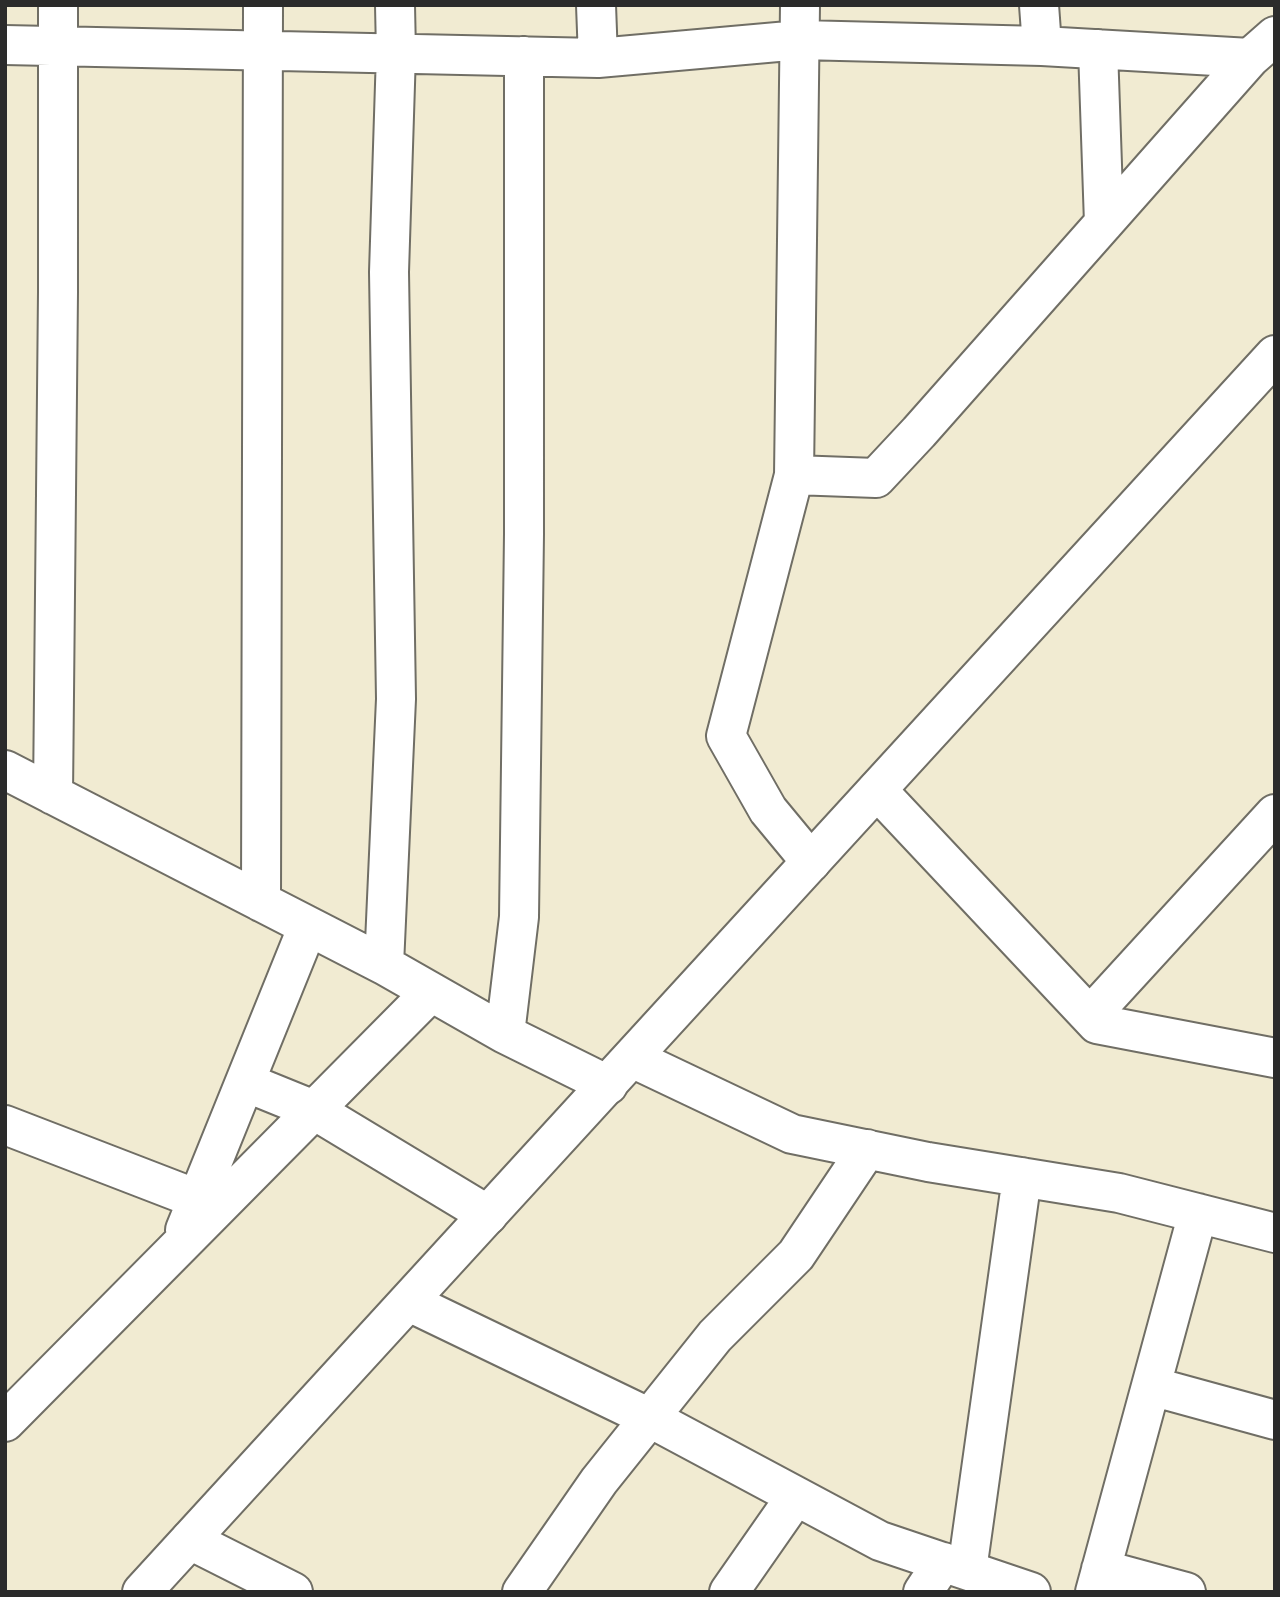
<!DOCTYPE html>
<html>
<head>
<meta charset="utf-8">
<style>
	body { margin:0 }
	#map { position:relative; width:1280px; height:1597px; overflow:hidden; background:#f1ebd2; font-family:"Libre Bodoni",serif }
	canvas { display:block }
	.frame { position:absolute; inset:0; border:7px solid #2b2b2b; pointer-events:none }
</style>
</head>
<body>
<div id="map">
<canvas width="1280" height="1597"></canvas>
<div class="frame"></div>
</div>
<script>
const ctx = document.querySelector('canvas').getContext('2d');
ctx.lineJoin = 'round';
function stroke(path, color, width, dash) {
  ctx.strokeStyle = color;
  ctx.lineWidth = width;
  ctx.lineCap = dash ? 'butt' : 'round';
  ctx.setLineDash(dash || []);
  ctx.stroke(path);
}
const minor = new Path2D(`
	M596 5 598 58
	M800 5 794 475 726 736 768 810 811 862
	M1039 5 1042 46
	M5 45 598 58 800 40 1042 46 1250 58
	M1098 49 1104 223
	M794 475 876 478 919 432 1250 58 1275 36
	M5 770 384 965 505 1034 608 1085
	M877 790 1097 1024 1275 1058
	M53 795 58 292V5
	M261 902 263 5
	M384 965 396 699 389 272 396 53 395 5
	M1090 1016 1275 814
	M505 1034 519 917 524 534V56
	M632 1058 792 1134 928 1162 1119 1193 1275 1233
	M245 1082 314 1110 488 1215
	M5 1125 197 1199
	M185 1230 308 926
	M409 1302 650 1418 880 1541 1031 1592
	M1151 1386 1275 1420
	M5 1422 431 992
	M190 1540 293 1592
	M1101 1569 1186 1592
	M967 1570 1022 1177
	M522 1592 599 1481 715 1336 796 1255 867 1149
	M729 1592 796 1496
	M923 1592 943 1562
	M1095 1592 1198 1213`);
const major = new Path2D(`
	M142 1592 1275 355`);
stroke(minor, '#706e65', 42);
stroke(major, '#706e65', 42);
stroke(minor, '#fff', 38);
stroke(major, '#fff', 38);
</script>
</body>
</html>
